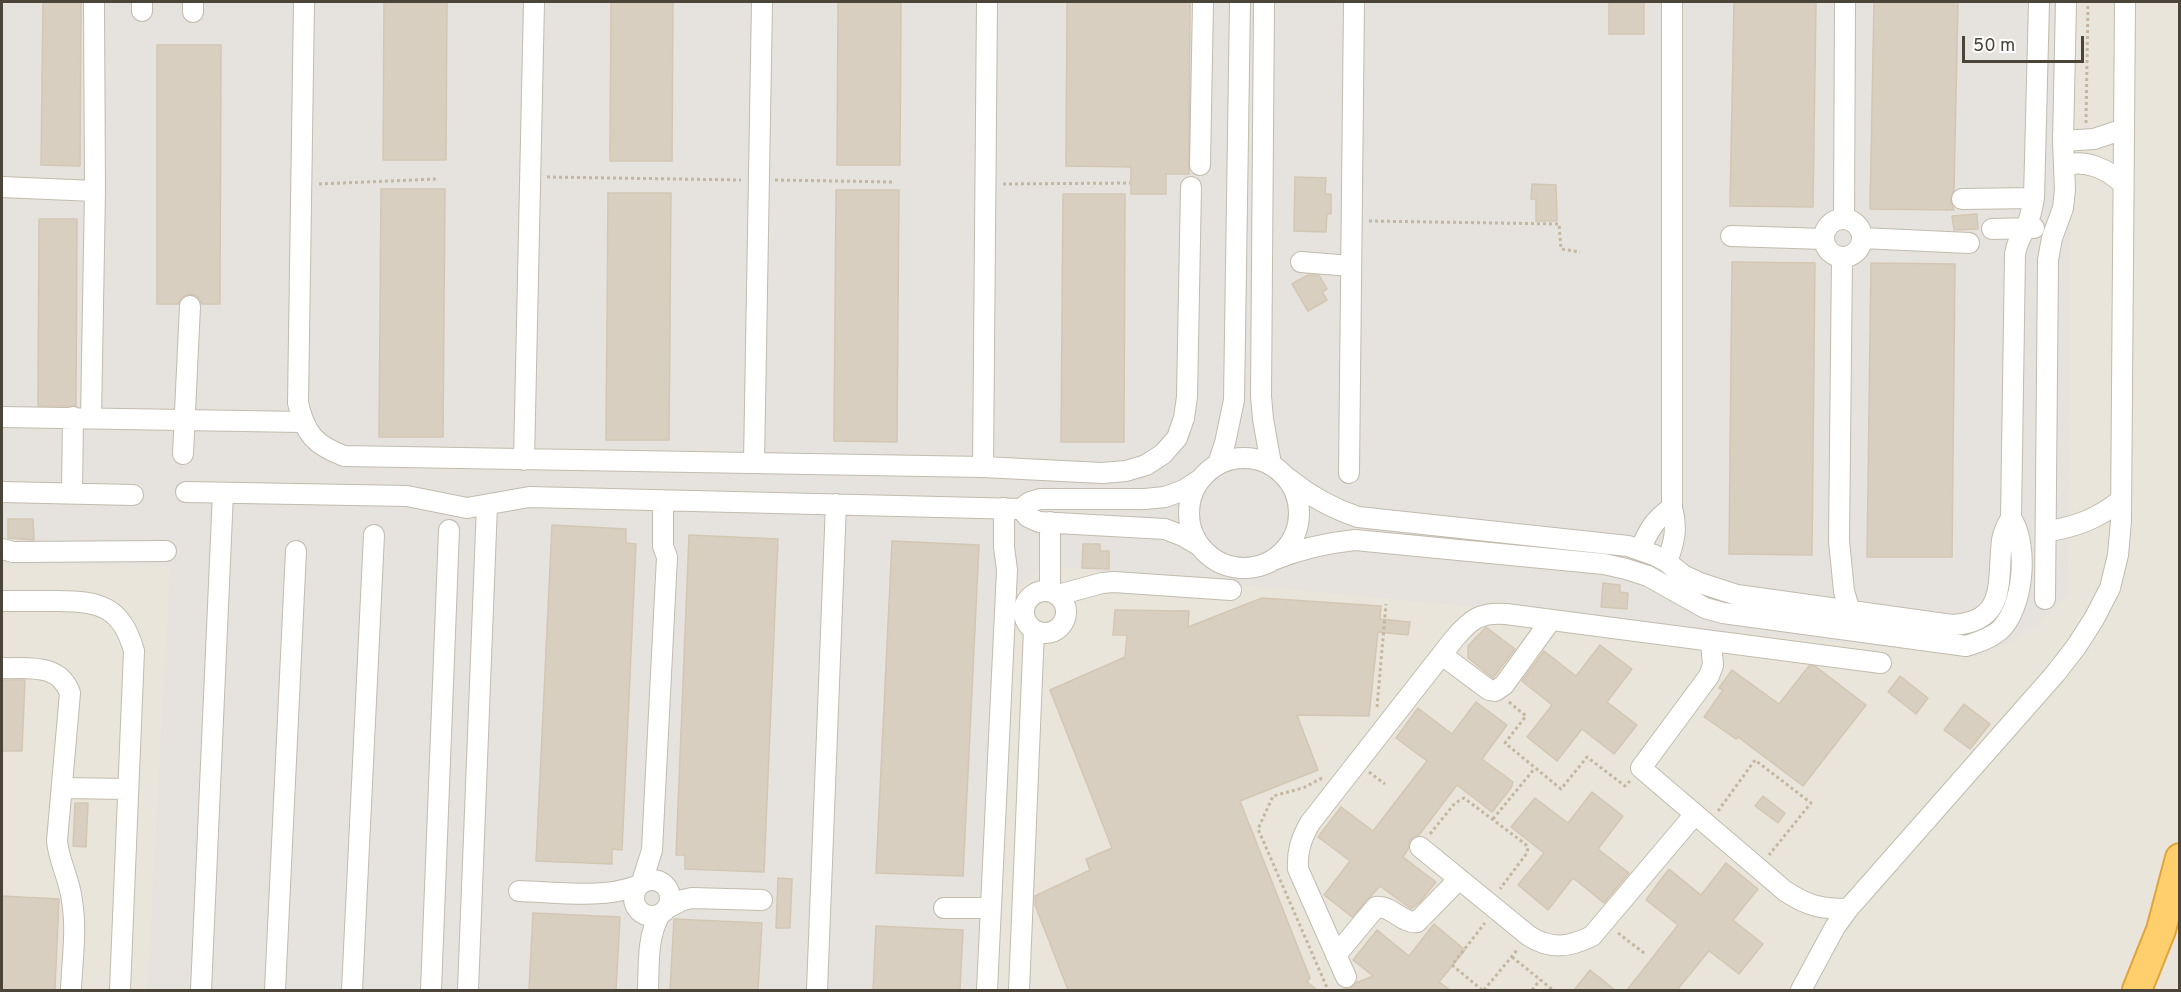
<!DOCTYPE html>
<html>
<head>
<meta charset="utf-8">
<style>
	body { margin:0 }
	#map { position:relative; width:2181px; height:992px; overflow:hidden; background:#f6f3ec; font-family:Overpass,sans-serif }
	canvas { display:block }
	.frame { position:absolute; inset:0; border:3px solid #4b4439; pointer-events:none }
	.scale { position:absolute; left:1962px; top:36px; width:122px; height:27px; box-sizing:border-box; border:3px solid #4b4439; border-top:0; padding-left:8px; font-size:18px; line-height:21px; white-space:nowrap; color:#4b4439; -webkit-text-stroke:4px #fff; paint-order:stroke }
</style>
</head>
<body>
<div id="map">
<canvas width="2181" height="992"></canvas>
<div class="frame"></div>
<div class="scale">50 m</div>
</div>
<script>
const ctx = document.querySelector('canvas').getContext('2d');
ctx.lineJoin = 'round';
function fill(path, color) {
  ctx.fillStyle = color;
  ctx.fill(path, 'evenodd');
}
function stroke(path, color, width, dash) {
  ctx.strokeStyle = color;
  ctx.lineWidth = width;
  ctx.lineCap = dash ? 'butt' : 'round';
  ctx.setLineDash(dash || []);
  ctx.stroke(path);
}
const residential = new Path2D(`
	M2 2H2179V990H2Z`);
const industrial = new Path2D(`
	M2 2H2072L2068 595 2039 623 2011 642 1980 656 1045 566 1016 590 997 990H147L170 566 2 565Z`);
const building = new Path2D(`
	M43 2H81L80 166 41 165Z
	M384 2H447L446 160H383Z
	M611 2H673L672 161H610Z
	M838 2H901L900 165H837Z
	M1067 2H1190L1189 174H1166V194H1131V167L1066 166Z
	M1609 2H1644V34H1609Z
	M1734 2H1816L1813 207 1730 206Z
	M1874 2H1958L1954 190 1950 199 1954 210 1870 209Z
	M157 45H221L220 304H202L197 296 190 294 184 296 178 304H157Z
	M1295 177 1326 178 1325 194H1331V214H1327L1326 232 1294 231Z
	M1532 184 1556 185 1557 221H1536V199H1531Z
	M381 189H445L443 437H379Z
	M836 190H899L897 442 834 441Z
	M608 193H671L669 440H606Z
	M1063 194H1125L1124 442H1061Z
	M1977 214 1978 229 1954 230 1952 216Z
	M39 219H77L76 406H38Z
	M1732 262 1815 263 1812 555 1729 554Z
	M1871 263 1955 264 1952 557H1867Z
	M1308 275H1319L1327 289 1322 292 1327 300 1308 311 1292 284Z
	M8 519H33L34 540 8 538Z
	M552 525 626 529V543L636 544 622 850 612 849V864L536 861Z
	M689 535 778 539 764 872 685 869V855H676Z
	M892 541 979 545 963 876 876 873Z
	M1083 544H1100V551H1109V569L1082 568Z
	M1603 583 1620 585V592L1628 593 1627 609 1601 607Z
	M1262 598 1381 606 1380 619 1410 622 1408 635 1378 632 1369 716 1297 715 1318 770 1240 801 1310 978 1307 982 1317 990H1068L1035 905V896L1090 870 1086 859 1112 848 1050 690 1125 657 1127 635H1113L1115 610 1189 611 1188 627Z
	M1486 627 1515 649 1493 678 1468 658V646Z
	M1600 645 1632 669 1607 702 1637 725 1614 754 1582 729 1557 761 1527 737 1552 705 1522 681 1544 651 1576 676Z
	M1809 666H1815L1866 705 1803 786 1738 737 1736 739 1704 717 1723 690 1719 688 1732 670 1779 704Z
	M1900 676 1928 698 1916 714 1888 692Z
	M2 680H25L22 751H2Z
	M1476 702 1507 725 1482 759 1513 782 1511 788 1492 812 1457 785 1419 835 1410 840 1408 849 1403 857 1436 882 1420 902 1411 909 1380 886 1352 917 1324 895 1350 861 1318 837 1341 807 1373 831 1427 761 1396 738 1418 708 1452 734Z
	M1964 704 1990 724 1970 749 1944 730Z
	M1592 792 1623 816 1598 849 1629 873 1604 903 1573 878 1548 910 1518 885 1544 853 1511 827 1535 798 1568 823Z
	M1763 796 1785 813 1778 823 1755 806Z
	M75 803H88L86 847 73 846Z
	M1726 863 1758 889 1733 920 1763 944 1739 974 1709 951 1677 990H1627L1678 925 1646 900 1659 882 1669 869 1701 895Z
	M778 878 792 879 790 928H776Z
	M2 896 59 899 55 990H2Z
	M533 913 620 917 616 990H529Z
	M674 919 762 923 758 990H670Z
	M1434 924 1465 950 1439 982 1450 990H1339L1350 988 1356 983 1373 976 1353 960 1377 930 1409 956Z
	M876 926 963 930 960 990H873Z
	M1590 970 1615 990H1574Z`);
const path = new Path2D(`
	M2086 123 2088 2
	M547 177 741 180
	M775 180 893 182
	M319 184 437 179
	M1003 184 1130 183
	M1369 221 1559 224 1561 249 1580 252
	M1509 702 1526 716 1505 743 1561 789 1587 757 1625 786 1630 781
	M1377 707 1386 604
	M1369 772 1385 784
	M1322 778 1303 788 1273 796 1258 829 1328 990
	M1718 811 1755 760 1811 803 1769 855
	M1493 819 1535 768
	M1430 834 1455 803 1464 798 1524 843 1528 847 1527 853 1500 889
	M1618 933 1644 953
	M1512 957 1553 990
	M1482 990 1452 965 1485 923
	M1484 990 1518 949
	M1532 990 1540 980`);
const minor = new Path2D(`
	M142 2V11
	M193 2V12
	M304 2 298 403C305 434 315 445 344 456L983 467 1102 473 1126 471 1146 465 1163 454 1177 438 1184 418 1187 397 1191 187
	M1264 2 1261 396 1263 419 1271 464
	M2063 141 2094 139 2124 129
	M1200 165 1203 2
	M2064 166C2085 158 2109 170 2123 184
	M2 187 95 191
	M1962 199 2034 198
	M1844 219 1845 2
	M1824 238a19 19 0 1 1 38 0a19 19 0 1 1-38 0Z
	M1992 229 2034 228
	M1731 236 1824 239
	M1862 238 1969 243
	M1842 257 1839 541 1844 591 1850 612
	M1301 262 1351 266
	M2 417 302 422
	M91 418 95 191 94 2
	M183 454 190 306
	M1189 513a55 55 0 1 1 110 0a55 55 0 1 1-110 0Z
	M524 460 534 2
	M754 463 762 2
	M1218 464 1225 443 1234 400 1240 2
	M983 467 987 2
	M1349 473 1354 2
	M1289 479C1311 497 1331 508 1358 517L1628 546 1654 555 1667 562 1683 575 1700 583 1737 595 1952 625C2008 622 1997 581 2002 540 2003 532 2007 525 2011 518L2015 254C2017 242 2021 236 2026 227 2031 217 2032 208 2034 198L2039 2
	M2 492 133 495
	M186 492 407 496 467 508 529 497 1021 509 1030 502 1040 499H1145L1165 497 1184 490 1201 479
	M72 493 73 417
	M1021 509 1028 517 1039 522 1165 529 1183 536 1200 546
	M2046 532C2077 526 2095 520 2120 501
	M2 549 13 552 166 551
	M1640 550C1648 532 1654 519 1672 508
	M1273 560C1300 549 1326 543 1355 540L1604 564 1626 569 1648 576 1705 608 1723 613 1966 646C1978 642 1989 639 1999 631 2024 609 2029 544 2011 518
	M1667 562C1674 543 1678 528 1672 508V2
	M1024 612a21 21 0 1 1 42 0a21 21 0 1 1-42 0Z
	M1050 591V522
	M1058 595 1102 583 1114 582 1231 590
	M2045 599 2048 260 2052 238 2063 208 2065 190 2063 141 2066 2
	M2 601C20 601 39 601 58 601 100 601 122 607 134 651L120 990
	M1711 642 1713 665 1709 676 1641 768 1785 891C1808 906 1821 909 1848 909
	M1442 655 1489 690 1495 691 1504 685 1551 620
	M2 668C29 669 59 663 70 693L57 841C59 862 70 880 72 901 77 930 72 961 71 990
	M62 788 128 789
	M1420 847 1529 936C1551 950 1570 947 1592 936L1695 814
	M634 898a18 18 0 1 1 36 0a18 18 0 1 1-36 0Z
	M642 882 652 850 667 557 663 546V500
	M519 891C556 892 603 899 637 886
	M667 908 683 900 692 898 762 900
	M944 908H990
	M1336 955 1376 907C1392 905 1402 924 1417 922L1458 880
	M1346 977 1298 869C1297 851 1301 839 1310 823L1454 639C1471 619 1480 612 1506 614L1881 663
	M201 990 223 493
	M275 990 296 551
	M352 990 374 535
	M431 990 449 530
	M468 990 487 505
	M648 990C649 964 647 937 660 914
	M817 990 836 504
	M987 990 1007 570 1004 547V508
	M1019 990 1034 630
	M1801 990 1835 927 1848 909 2055 674 2076 647 2094 619 2110 588 2118 555 2121 521 2125 2`);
const highway = new Path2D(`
	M2137 990 2161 930 2180 858`);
fill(residential, '#eae5da');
fill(industrial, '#e6e2dd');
fill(building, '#d8cfc1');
stroke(building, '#d3c7b4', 1.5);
stroke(minor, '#c2bbae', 22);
stroke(highway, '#e0a43c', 32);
stroke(path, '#c4b79f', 3, [3, 3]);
stroke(minor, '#fff', 20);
stroke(highway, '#ffcf6e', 28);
</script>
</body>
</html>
